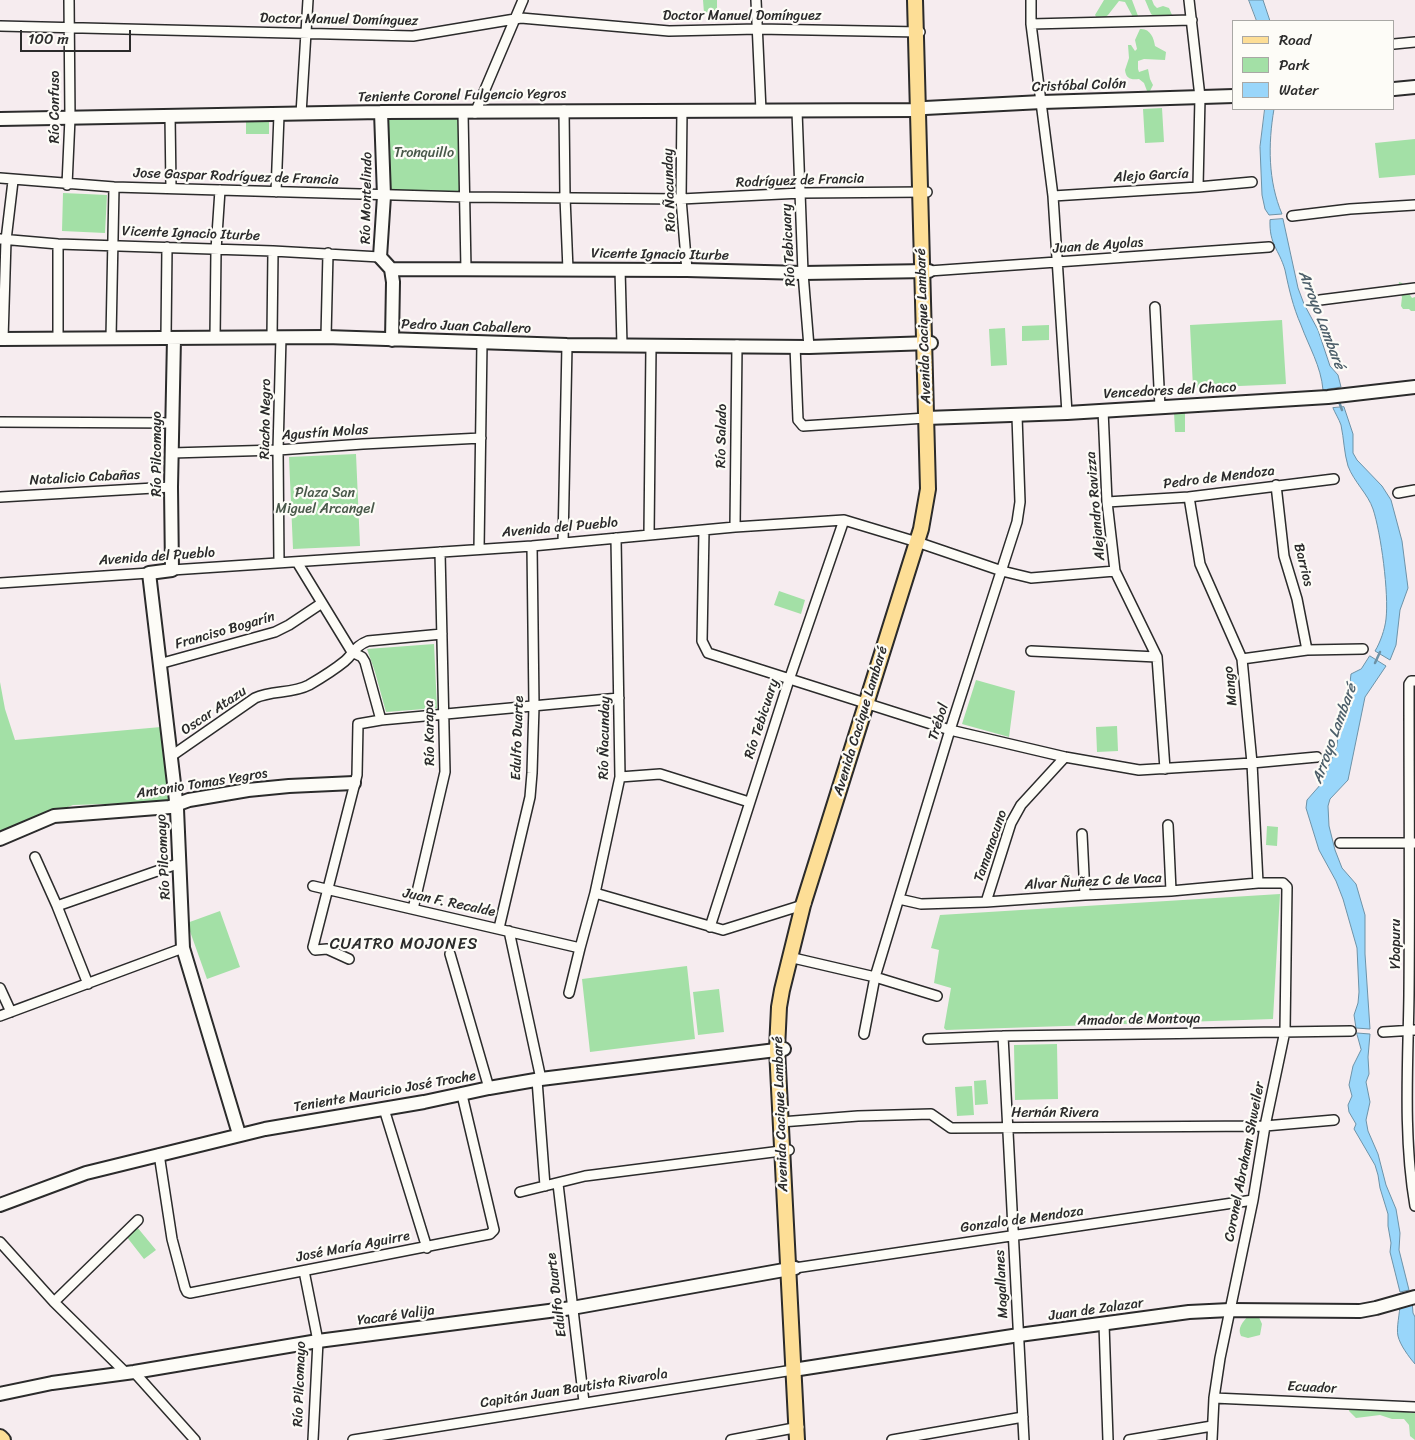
<!DOCTYPE html>
<html>
<head>
<meta charset="utf-8">
<style>
	body { margin:0 }
	#map { position:relative; width:1415px; height:1440px; overflow:hidden; background:#f6ecef; font-family:Sriracha,sans-serif }
	canvas { display:block }
	.legend { position:absolute; left:1232px; top:20px; width:162px; height:90px; box-sizing:border-box; background:#fdfcf7; border:1px solid #a9a8a5; margin:0; padding:6px 9px; list-style:none; font-size:15px; color:#2b2b2b }
	.legend li { display:flex; align-items:center; gap:10px; height:25px }
	.legend b { width:25px; border:1px solid #a9a8a5 }
	.scale { position:absolute; left:20px; top:30px; width:111px; height:22px; box-sizing:border-box; border:2px solid #2b2b2b; border-top:0; padding-left:6px; font-size:15px; line-height:18px; white-space:nowrap; color:#2b2b2b; -webkit-text-stroke:4px #fdfcf7; paint-order:stroke }
</style>
</head>
<body>
<div id="map">
<canvas width="1415" height="1440"></canvas>
<ul class="legend">
<li><b style="height:6px;background:#fdde96"></b>Road</li>
<li><b style="height:14px;background:#a3e0a6"></b>Park</li>
<li><b style="height:14px;background:#99d6fa"></b>Water</li>
</ul>
<div class="scale">100 m</div>
</div>
<script>
const ctx = document.querySelector('canvas').getContext('2d');
ctx.lineJoin = 'round';
function fill(path, color) {
  ctx.fillStyle = color;
  ctx.fill(path, 'evenodd');
}
function stroke(path, color, width, dash) {
  ctx.strokeStyle = color;
  ctx.lineWidth = width;
  ctx.lineCap = dash ? 'butt' : 'round';
  ctx.setLineDash(dash || []);
  ctx.stroke(path);
}
function label(font, color, halo, rows, align = 'center') {
  ctx.font = font + ' Sriracha,sans-serif';
  ctx.lineWidth = 4.5;
  ctx.setLineDash([]);
  ctx.textBaseline = 'middle';
  ctx.strokeStyle = halo;
  ctx.fillStyle = color;
  for (const [text, x, y, turn = 0] of rows) {
    ctx.save();
    ctx.translate(x, y);
    ctx.rotate((+turn || 0) * Math.PI / 180);
    ctx.textAlign = isNaN(turn) ? turn : align;
    if (halo) ctx.strokeText(text, 0, 0);
    ctx.fillText(text, 0, 0);
    ctx.restore();
  }
}
const green = new Path2D(`
	M703 0H717V12L704 13Z
	M1104 0H1132L1138 16 1137 19H1134L1125 2 1119 1 1108 15 1103 19 1097 18 1095 15Z
	M1145 0H1152L1154 5 1157 8 1163 6 1169 8 1172 15C1150 22 1153 17 1145 0Z
	M1140 29C1150 28 1154 38 1155 46L1166 52 1165 60 1144 59 1138 61V69L1139 72 1148 69 1150 79 1153 85 1150 91H1147L1144 83 1139 79C1131 80 1126 79 1125 70L1129 58 1128 45H1131L1135 51 1137 49 1135 40Z
	M1162 108 1164 142 1145 143 1143 109Z
	M386 115H460L462 192H388Z
	M246 122H269V134H246Z
	M1415 139V175L1379 178 1375 143Z
	M63 193 107 195 105 233 62 231Z
	M1399 282 1402 283 1412 298 1415 297V311H1411L1409 309H1403L1401 306 1402 297 1398 288Z
	M1282 320 1286 384 1193 388 1190 325Z
	M1049 325V340L1022 341V326Z
	M1005 328 1007 365 991 366 989 329Z
	M1174 412H1185V432H1175Z
	M356 454 360 546 293 549 289 457Z
	M779 591 805 600 801 614 774 605Z
	M434 644 437 708 386 712 375 672 367 649Z
	M976 680 1015 691 1009 737 962 724Z
	M0 682 5 709 15 740 161 727 170 802 73 805 0 833Z
	M1117 726 1118 751 1097 752 1096 727Z
	M1267 826 1278 827 1277 846 1266 845Z
	M1280 894 1273 1019 946 1030 944 1028 951 988 934 983 939 950 931 948 940 915Z
	M220 911 240 967 207 979 187 923Z
	M687 966 695 1039 590 1052 582 979Z
	M719 989 724 1032 698 1035 693 992Z
	M1057 1044 1058 1099 1015 1100 1014 1045Z
	M986 1080 988 1104 975 1105 974 1081Z
	M972 1086 974 1115 957 1116 955 1087Z
	M137 1227 156 1250 144 1259 126 1236Z
	M1258 1315 1262 1324 1260 1335 1248 1338 1241 1336C1237 1328 1243 1322 1248 1316Z
	M1372 1401 1377 1402 1386 1410 1398 1408 1411 1413H1415V1440L1410 1436 1409 1425 1404 1419H1392L1380 1415 1356 1418 1349 1411 1350 1406Z`);
const water = new Path2D(`
	M1249 0H1263L1270 21H1257Z
	M1265 109H1274C1268 144 1268 181 1282 214L1269 215 1265 209 1262 195 1260 147Z
	M1283 219 1298 288 1304 304 1318 330 1330 366 1338 375 1341 387 1323 390C1321 366 1309 347 1301 325 1293 307 1289 289 1285 270 1279 249 1269 245 1270 220Z
	M1344 407 1353 434V453L1357 460 1382 486 1391 500 1402 541 1408 588 1400 610 1396 645 1390 660 1375 651C1380 643 1385 629 1386 619 1389 594 1381 533 1373 509 1368 494 1354 482 1348 466 1344 453 1344 439 1341 425 1339 419 1335 413 1333 408Z
	M1370 656 1386 666 1365 697 1348 780 1330 799 1328 806 1329 826 1335 850 1342 868 1356 884 1365 915V954L1370 1029 1356 1028 1354 1015 1358 1003 1359 992 1357 948 1343 899 1336 881 1319 850 1306 808 1307 800 1321 784 1337 746 1338 734 1336 724 1349 691 1351 674 1361 669Z
	M1357 1033 1370 1034 1368 1057 1369 1074 1366 1082 1370 1102 1366 1120 1368 1131 1378 1154 1386 1185 1396 1209 1400 1233 1399 1250 1409 1290 1400 1292 1390 1252 1391 1243 1388 1226V1214L1380 1188 1378 1175 1375 1165 1354 1129 1356 1124 1349 1112 1348 1105 1352 1096 1349 1085 1353 1066 1361 1050Z
	M1412 1300 1413 1313 1415 1317V1364C1409 1357 1400 1345 1398 1336 1396 1328 1400 1313 1400 1304Z`);
const stream = new Path2D(`
	M1338 399 1342 410
	M1375 663 1380 652`);
const street = new Path2D(`
	M756 0 761 111
	M1031 0V24L1053 196 1067 413
	M1189 0 1200 97 1198 187
	M1031 24 1192 20
	M0 26 413 36 521 18 669 31 758 29 920 32
	M1394 44 1415 42
	M564 110 565 197 568 270
	M682 110 681 199 687 270
	M797 111 803 273 809 347
	M463 113 466 270
	M475 113 523 0
	M301 114 308 0
	M170 115 171 188
	M0 178 114 187 466 197 681 199 801 193 927 192
	M67 185 70 118 69 0
	M276 192 279 115
	M1053 196 1198 187 1252 182
	M1292 216 1350 209 1415 205
	M0 239 58 244 273 251 380 257
	M58 244V339
	M620 269 622 345
	M929 271 1269 247
	M1320 300 1415 288
	M1155 307 1160 407
	M166 337 167 247
	M272 337 273 251
	M326 337 328 253
	M111 338 114 187
	M215 338 216 250 220 190
	M3 339 6 240 13 181
	M795 346 798 420 803 426 926 418
	M1103 410 1107 502 1115 571 1157 657 1165 769
	M0 422 171 423
	M171 453 278 450 363 444 481 438
	M1276 485 1284 556 1297 599 1307 650
	M1398 493 1415 490
	M0 497 171 487
	M1189 497 1200 564 1242 659 1252 763 1258 883
	M1107 502 1189 497 1334 479
	M735 527 737 345
	M704 530 702 641 708 653 950 730 1065 757 1139 770 1252 763 1317 757
	M649 535 651 346
	M563 543 567 345
	M479 549 482 342
	M297 562 352 652 362 657 365 662 381 720
	M279 563 278 450 281 337
	M172 570 532 546 735 527 844 520 917 542 1002 571 1031 578 1115 571
	M0 583 149 573
	M1031 651 1157 657
	M1242 659 1307 650 1363 649
	M159 664 275 632 289 625 322 603
	M1415 681H1411L1409 684C1409 788 1410 891 1409 995 1408 1064 1403 1137 1415 1206
	M170 757 255 698C272 690 292 694 309 685 321 678 334 670 345 661 354 653 355 646 368 641L442 634
	M620 777 660 774 749 802
	M1168 825 1171 891
	M1082 834 1085 895
	M1340 843H1415
	M35 857 57 906 88 984
	M313 886 580 948
	M595 893 723 930 806 904
	M899 899 921 904 986 902 1085 895 1171 891 1258 883H1283L1287 887 1285 1031 1265 1126 1253 1200 1220 1358 1214 1398 1212 1440
	M986 902 1011 823 1021 805 1065 757
	M57 906 180 863
	M413 909 445 772 440 552
	M710 927 789 680 844 520
	M499 928 530 797 532 773 534 706 532 546
	M509 931 541 1079
	M450 954 489 1088
	M789 957 875 977 937 996
	M349 959 327 949 315 950 313 947 357 775 358 724 381 720 619 698
	M0 988 11 1012
	M569 993 580 948 595 893 620 777 616 538
	M0 1016 183 948
	M1383 1032 1415 1030
	M864 1034 875 977 950 730 1017 522 1020 502 1017 416
	M1003 1036 1024 1440
	M928 1039 1003 1036 1351 1031
	M537 1080 545 1186
	M384 1109 427 1248
	M781 1122 858 1116 931 1114 951 1128 1265 1126 1334 1120
	M159 1154 172 1239 185 1288 187 1292 190 1293 490 1234 494 1230 462 1095
	M558 1184 584 1402
	M520 1192 585 1176 789 1150
	M0 1242 54 1302 126 1373
	M795 1268 1253 1200
	M304 1271 318 1341 313 1440
	M54 1302 138 1220
	M1104 1324 1108 1440
	M134 1372 195 1440
	M1214 1398 1415 1407
	M353 1440 793 1370
	M731 1440 799 1427
	M892 1440 1023 1417
	M1129 1440 1212 1426`);
const secondary = new Path2D(`
	M1394 89 1415 87
	M381 112 384 196 380 257 391 269 393 282 392 340
	M0 119 381 112 918 110 925 108 1042 102 1234 96
	M391 269 687 270 803 273 929 271
	M174 338 171 487 172 570 149 573 177 809 183 948 239 1134
	M0 339 326 337 567 345 809 347 931 343
	M926 418 1067 413 1328 397 1415 387
	M0 839 54 816 170 807 189 800 248 790 289 786 354 783
	M0 1205 86 1173 265 1129 424 1102 489 1088 541 1079 784 1049
	M793 1370 1019 1335 1189 1312 1230 1310 1360 1311 1376 1308 1415 1297
	M0 1394 52 1383 134 1372 318 1341 572 1308 795 1268`);
const primary = new Path2D(`
	M0 1437 3 1440
	M797 1440 777 1049 779 1007 782 990 803 905 921 529 928 489 915 0`);
const streetNames = [
	["Doctor Manuel Domínguez",742,16],
	["Doctor Manuel Domínguez",339,20,1],
	["Cristóbal Colón",1079,86,-2],
	["Teniente Coronel Fulgencio Yegros",462,96,-1],
	["Río Confuso",55,107,-90],
	["Alejo García",1151,176,-3],
	["Jose Gaspar Rodríguez de Francia",236,177,2],
	["Rodríguez de Francia",800,181,-2],
	["Río Ñacunday",670,190,-92],
	["Río Montelindo",367,198,-89],
	["Vicente Ignacio Iturbe",191,234,2],
	["Río Tebicuary",789,245,-93],
	["Juan de Ayolas",1098,246,-4],
	["Vicente Ignacio Iturbe",660,255,1],
	["Avenida Cacique Lambaré",924,326,-92],
	["Pedro Juan Caballero",466,327,2],
	["Vencedores del Chaco",1170,391,-3],
	["Riacho Negro",266,419,-89],
	["Agustín Molas",325,433,-4],
	["Río Salado",722,436,-89],
	["Río Pilcomayo",157,454,-90],
	["Natalicio Cabañas",85,478,-3],
	["Pedro de Mendoza",1219,478,-7],
	["Alejandro Ravizza",1096,506,-95],
	["Avenida del Pueblo",560,528,-5],
	["Avenida del Pueblo",157,557,-4],
	["Barrios",1303,565,76],
	["Franciso Bogarín",225,631,-16],
	["Mango",1231,686,-96],
	["Oscar Atazu",214,711,-34],
	["Río Tebicuary",762,719,-72],
	["Avenida Cacique Lambaré",861,721,-73],
	["Trébol",939,722,-72],
	["Río Karapa",430,733,-91],
	["Edulfo Duarte",518,738,-88],
	["Río Ñacunday",605,738,-89],
	["Antonio Tomas Yegros",202,784,-9],
	["Tamanacuno",991,846,-71],
	["Río Pilcomayo",164,857,-93],
	["Alvar Ñuñez C de Vaca",1093,882,-3],
	["Juan F. Recalde",449,903,12],
	["Ybapuru",1396,944,-90],
	["Amador de Montoya",1139,1020,-1],
	["Teniente Mauricio José Troche",385,1092,-10],
	["Hernán Rivera",1055,1113],
	["Avenida Cacique Lambaré",781,1114,-92],
	["Coronel Abraham Shweiler",1245,1162,-79],
	["Gonzalo de Mendoza",1022,1220,-8],
	["José María Aguirre",353,1247,-11],
	["Magallanes",1002,1284,-93],
	["Edulfo Duarte",557,1295,-97],
	["Juan de Zalazar",1096,1310,-8],
	["Yacaré Valija",396,1316,-8],
	["Río Pilcomayo",300,1384,-88],
	["Ecuador",1312,1388,3],
	["Capitán Juan Bautista Rivarola",574,1389,-9]
];
const parkNames = [
	["Tronquillo",424,153],
	["Plaza San",325,493],
	["Miguel Arcangel",325,509]
];
const waterNames = [
	["Arroyo Lambaré",1321,320,69],
	["Arroyo Lambaré",1335,734,-70]
];
const quarterNames = [
	["CUATRO MOJONES",404,945]
];
fill(green, '#a3e0a6');
fill(water, '#99d6fa');
stroke(water, '#6d92a7', 1);
stroke(stream, '#6d92a7', 2.5);
stroke(street, '#2b2b2b', 12);
stroke(secondary, '#2b2b2b', 16);
stroke(primary, '#2b2b2b', 18);
stroke(street, '#fdfcf7', 9);
stroke(secondary, '#fdfcf7', 12);
stroke(primary, '#fdde96', 14);
label('14px', '#2b2b2b', '#fdfcf7', streetNames);
label('14px', '#49584a', '#fdfcf7', parkNames);
label('italic 15px', '#4c5e69', '#fdfcf7', waterNames);
ctx.letterSpacing = '1px';
label('16px', '#2b2b2b', '#fdfcf7', quarterNames);
ctx.letterSpacing = '0px';
</script>
</body>
</html>
